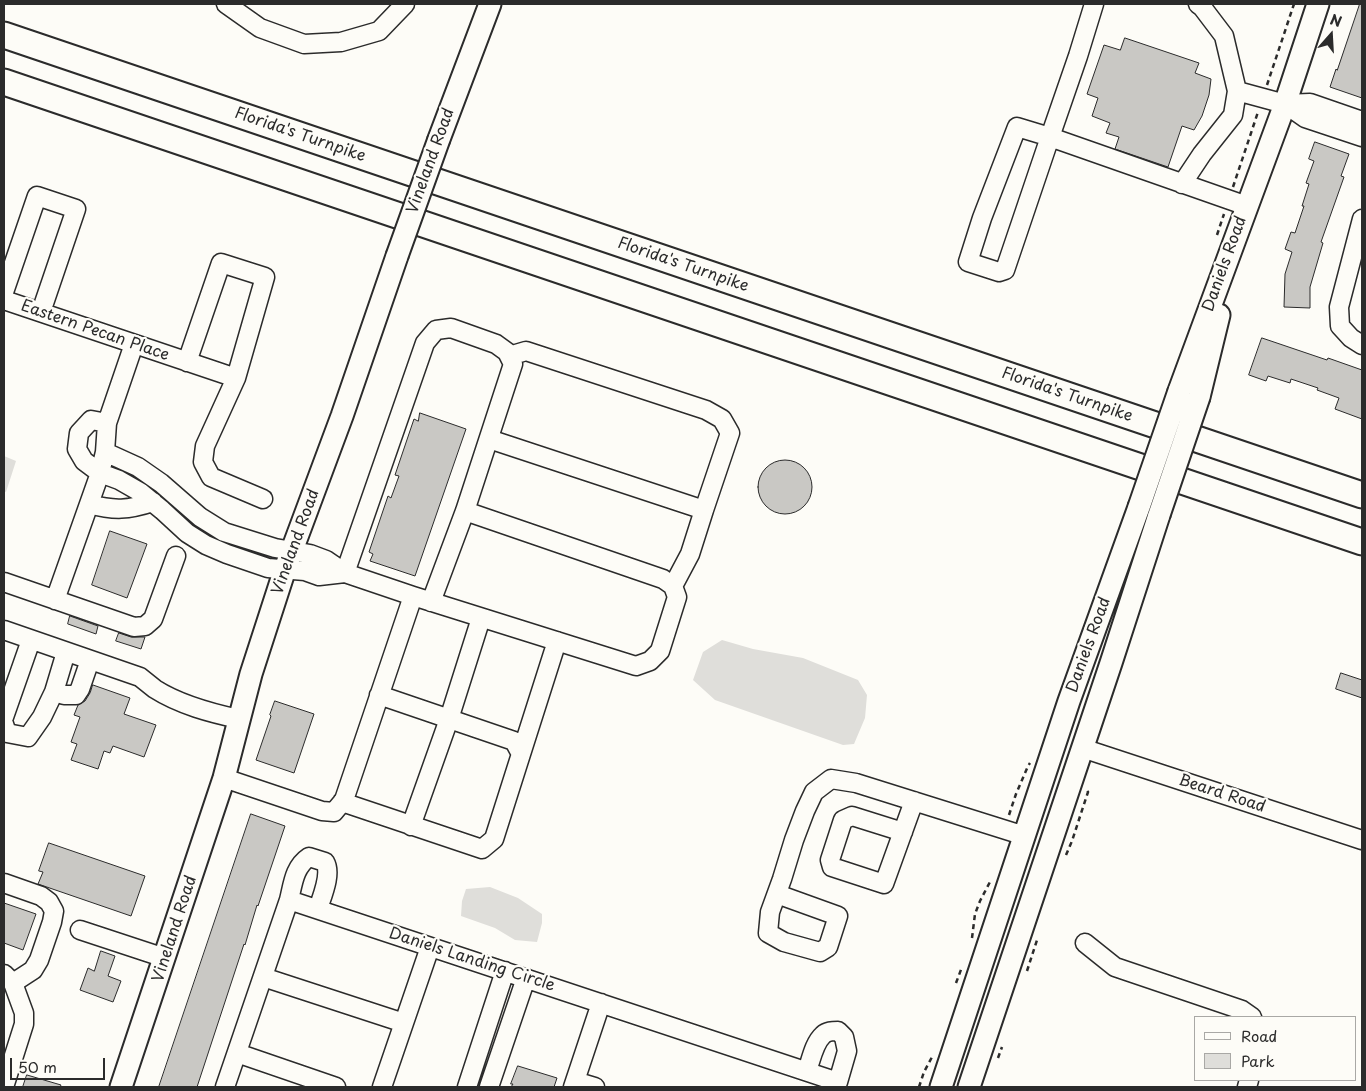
<!DOCTYPE html>
<html>
<head>
<meta charset="utf-8">
<style>
	body { margin:0 }
	#map { position:relative; width:1366px; height:1091px; overflow:hidden; background:#fdfcf7; font-family:"Playpen Sans",sans-serif }
	canvas { display:block }
	.frame { position:absolute; inset:0; border:5px solid #2b2b2b; pointer-events:none }
	.legend { position:absolute; left:1194px; top:1016px; width:162px; height:65px; box-sizing:border-box; background:#fdfcf7; border:1px solid #a9a8a5; margin:0; padding:6px 9px; list-style:none; font-size:15px; color:#2b2b2b }
	.legend li { display:flex; align-items:center; gap:10px; height:25px }
	.legend b { width:25px; border:1px solid #a9a8a5 }
	.north { position:absolute; left:1306px; top:10px; width:50px; height:50px; -webkit-text-stroke:4px #fdfcf7; paint-order:stroke; rotate:19deg; font-size:14px; font-weight:700; line-height:20px; text-align:center; color:#2b2b2b }
	.north::after { content:''; display:block; margin:auto; width:18px; height:22px; background:#2b2b2b; clip-path:polygon(50% 0,100% 100%,50% 72%,0 100%) }
	.scale { position:absolute; left:10px; top:1058px; width:95px; height:22px; box-sizing:border-box; border:2px solid #2b2b2b; border-top:0; padding-left:6px; font-size:15px; line-height:18px; white-space:nowrap; color:#2b2b2b; -webkit-text-stroke:4px #fdfcf7; paint-order:stroke }
</style>
</head>
<body>
<div id="map">
<canvas width="1366" height="1091"></canvas>
<div class="frame"></div>
<ul class="legend">
<li><b style="height:6px;background:#fdfcf7"></b>Road</li>
<li><b style="height:14px;background:#dfdeda"></b>Park</li>
</ul>
<div class="north">N</div>
<div class="scale">50 m</div>
</div>
<script>
const ctx = document.querySelector('canvas').getContext('2d');
ctx.lineJoin = 'round';
function fill(path, color) {
  ctx.fillStyle = color;
  ctx.fill(path, 'evenodd');
}
function stroke(path, color, width, dash) {
  ctx.strokeStyle = color;
  ctx.lineWidth = width;
  ctx.lineCap = dash ? 'butt' : 'round';
  ctx.setLineDash(dash || []);
  ctx.stroke(path);
}
function label(font, color, halo, rows, align = 'center') {
  ctx.font = font + ' "Playpen Sans",sans-serif';
  ctx.lineWidth = 4.5;
  ctx.setLineDash([]);
  ctx.textBaseline = 'middle';
  ctx.strokeStyle = halo;
  ctx.fillStyle = color;
  for (const [text, x, y, turn = 0] of rows) {
    ctx.save();
    ctx.translate(x, y);
    ctx.rotate((+turn || 0) * Math.PI / 180);
    ctx.textAlign = isNaN(turn) ? turn : align;
    if (halo) ctx.strokeText(text, 0, 0);
    ctx.fillText(text, 0, 0);
    ctx.restore();
  }
}
const green = new Path2D(`
	M4 456 16 461 6 492 4 491Z
	M722 640 753 649 803 658 858 680 867 695 865 718 854 744 843 745 715 700 693 680 703 652Z
	M490 887 518 898 542 914V923L537 942 515 940 495 928 461 916 462 901 466 889Z`);
const building = new Path2D(`
	M1360 4H1362V98L1330 87 1336 69 1337 70Z
	M1125 38 1199 63 1195 73 1211 79 1209 95 1202 116 1194 130 1182 126 1168 167 1115 149 1119 137 1106 133 1110 123 1092 116 1098 98 1087 94 1104 45 1120 50Z
	M1315 142 1349 154 1341 176 1344 177 1321 242 1323 243 1310 287V308L1284 307 1285 274 1292 252 1285 249 1291 232 1295 233 1304 206H1302L1309 184 1306 183 1314 161 1309 159Z
	M1262 338 1327 360 1328 358 1362 370V419L1335 409 1339 398 1317 390 1318 388 1291 379 1290 383 1268 376 1266 381 1249 375Z
	M420 413 466 429 415 576 370 561 373 554 369 552 388 496 391 498 399 476 395 475 414 419 418 421Z
	M758 487a27 27 0 1 1 54 0a27 27 0 1 1-54 0Z
	M110 531 147 544 127 598 92 585Z
	M70 616 98 626 96 634 68 624Z
	M119 633 131 637H145L141 649 116 641Z
	M1341 673 1362 680V698L1336 689Z
	M93 685 130 698 124 714 156 725 144 757 113 746 110 753 104 751 98 769 71 760 77 744 71 742 80 717 74 715 78 705 85 701 90 693Z
	M275 701 314 714 294 773 256 760 271 716 270 715Z
	M251 814 285 826 258 906 257 905 245 945 244 944 197 1087H159Z
	M49 843 145 876 131 916 38 884 43 872 39 871Z
	M4 903 36 914 23 950 4 943Z
	M101 951 115 956 108 976 121 981 113 1002 80 990 88 968 94 971Z
	M518 1066 557 1078 554 1087H511L513 1084H511Z
	M27 1075 61 1085 60 1087H23Z`);
const path = new Path2D(`
	M1267 85 1294 4
	M1233 187 1258 112
	M1217 235 1224 214
	M1009 815 1016 794 1028 766 1030 763
	M1066 855 1072 841 1088 792 1087 787
	M972 938 975 914 980 901 991 880
	M1027 971 1037 940
	M956 983 962 967
	M998 1058 1002 1047
	M919 1087 924 1072 932 1057`);
const minor = new Path2D(`
	M226 4 260 28 304 44 341 42 379 31 405 4
	M1094 4 1078 56 1050 137 1247 206
	M1198 4 1202 7 1224 36 1237 91 1285 104 1310 103 1362 121
	M1285 104 1305 118 1362 137
	M1017 127 1050 137 1005 270 999 272 968 262 982 218Z
	M1182 184 1202 154 1233 115 1237 91
	M1362 219 1339 307 1340 326 1351 338 1362 345
	M4 292 37 196 76 209 41 312
	M4 300 236 378
	M187 362 221 263 265 277 236 378 205 446 203 462 211 477 263 499
	M107 423 91 420 79 433 77 449 84 461 100 473 119 480 140 492 162 510 187 533 206 545 227 554 268 568 305 571 319 576 345 573
	M489 439 704 510 730 433 722 419 706 410 526 351 509 356
	M105 452 138 467 161 483 200 517 224 532 275 548 310 554 326 560 345 573 413 596 636 666 650 661 660 651 677 597 673 586 663 579 465 511
	M89 504C115 511 128 510 153 502
	M345 573 425 343 436 330 451 328 496 344 507 352 513 364 465 511 431 602
	M4 582 134 627 145 626 153 619 176 556
	M673 586 690 554 704 510
	M55 600 100 473 105 452 107 423 134 344
	M4 630 140 677C145 681 150 685 155 689 180 705 211 713 239 719
	M66 652 54 692 64 695H76L80 689 90 660
	M4 717 31 640
	M4 724 7 733 28 737 42 717 54 692
	M1082 748 1362 840
	M521 754 557 641
	M224 778 322 811 334 812 344 800 413 596
	M342 802 482 849 494 839 521 754 514 741 379 695
	M411 826 449 719 481 618
	M903 832 852 816 843 820 830 860 832 867 884 884 914 801
	M4 883 41 896 49 902 54 911 52 922 39 960 33 970 13 983
	M777 894 838 916 828 947 820 952 784 942 768 933 770 912 782 879 794 840 805 811 814 792 831 779 856 783 1025 836
	M289 900C293 884 294 867 309 857L325 862C332 874 322 896 318 909
	M80 930 165 958
	M1085 943 1115 967 1242 1010 1252 1017
	M4 974 13 983 24 1013V1024L4 1087
	M263 977 404 1023
	M237 1053 336 1087
	M807 1071C811 1060 814 1043 823 1035 827 1031 832 1031 838 1031L844 1037 847 1051 838 1082
	M575 1081 595 1087
	M225 1087 289 900 838 1082 836 1087
	M382 1087 430 947
	M467 1087 505 971
	M489 1087 526 978
	M573 1087 601 1003
	M1247 1087 1249 1080`);
const major = new Path2D(`
	M439 139 490 4
	M1179 391 1285 104 1318 4
	M1199 397 1219 315
	M121 1087 224 778 251 674 285 569 342 416 397 256
	M941 1087 1069 701 1139 507
	M969 1087 1111 663 1159 515`);
const highway = new Path2D(`
	M4 35 1362 495
	M4 82 1362 542`);
const majorBridge = new Path2D(`
	M397 256 439 139
	M1139 507 1179 391
	M1159 515 1199 397`);
const streetNames = [
	["Florida's Turnpike",300,135,19],
	["Vineland Road",431,161,-70],
	["Daniels Road",1225,264,-70],
	["Florida's Turnpike",683,265,19],
	["Eastern Pecan Place",95,331,19],
	["Florida's Turnpike",1067,395,19],
	["Vineland Road",296,542,-70],
	["Daniels Road",1089,645,-70],
	["Beard Road",1222,794,18],
	["Vineland Road",175,929,-72],
	["Daniels Landing Circle",472,960,18]
];
fill(green, '#dfdeda');
fill(building, '#c9c8c4');
stroke(building, '#2b2b2b', 1);
stroke(minor, '#2b2b2b', 21);
stroke(major, '#2b2b2b', 25);
stroke(highway, '#2b2b2b', 29);
stroke(path, '#2b2b2b', 2.5, [5, 4]);
stroke(minor, '#fdfcf7', 18);
stroke(major, '#fdfcf7', 21);
stroke(highway, '#fdfcf7', 25);
stroke(majorBridge, '#2b2b2b', 25, []);
stroke(majorBridge, '#fdfcf7', 21);
label('16px', '#2b2b2b', '#fdfcf7', streetNames);
</script>
</body>
</html>
